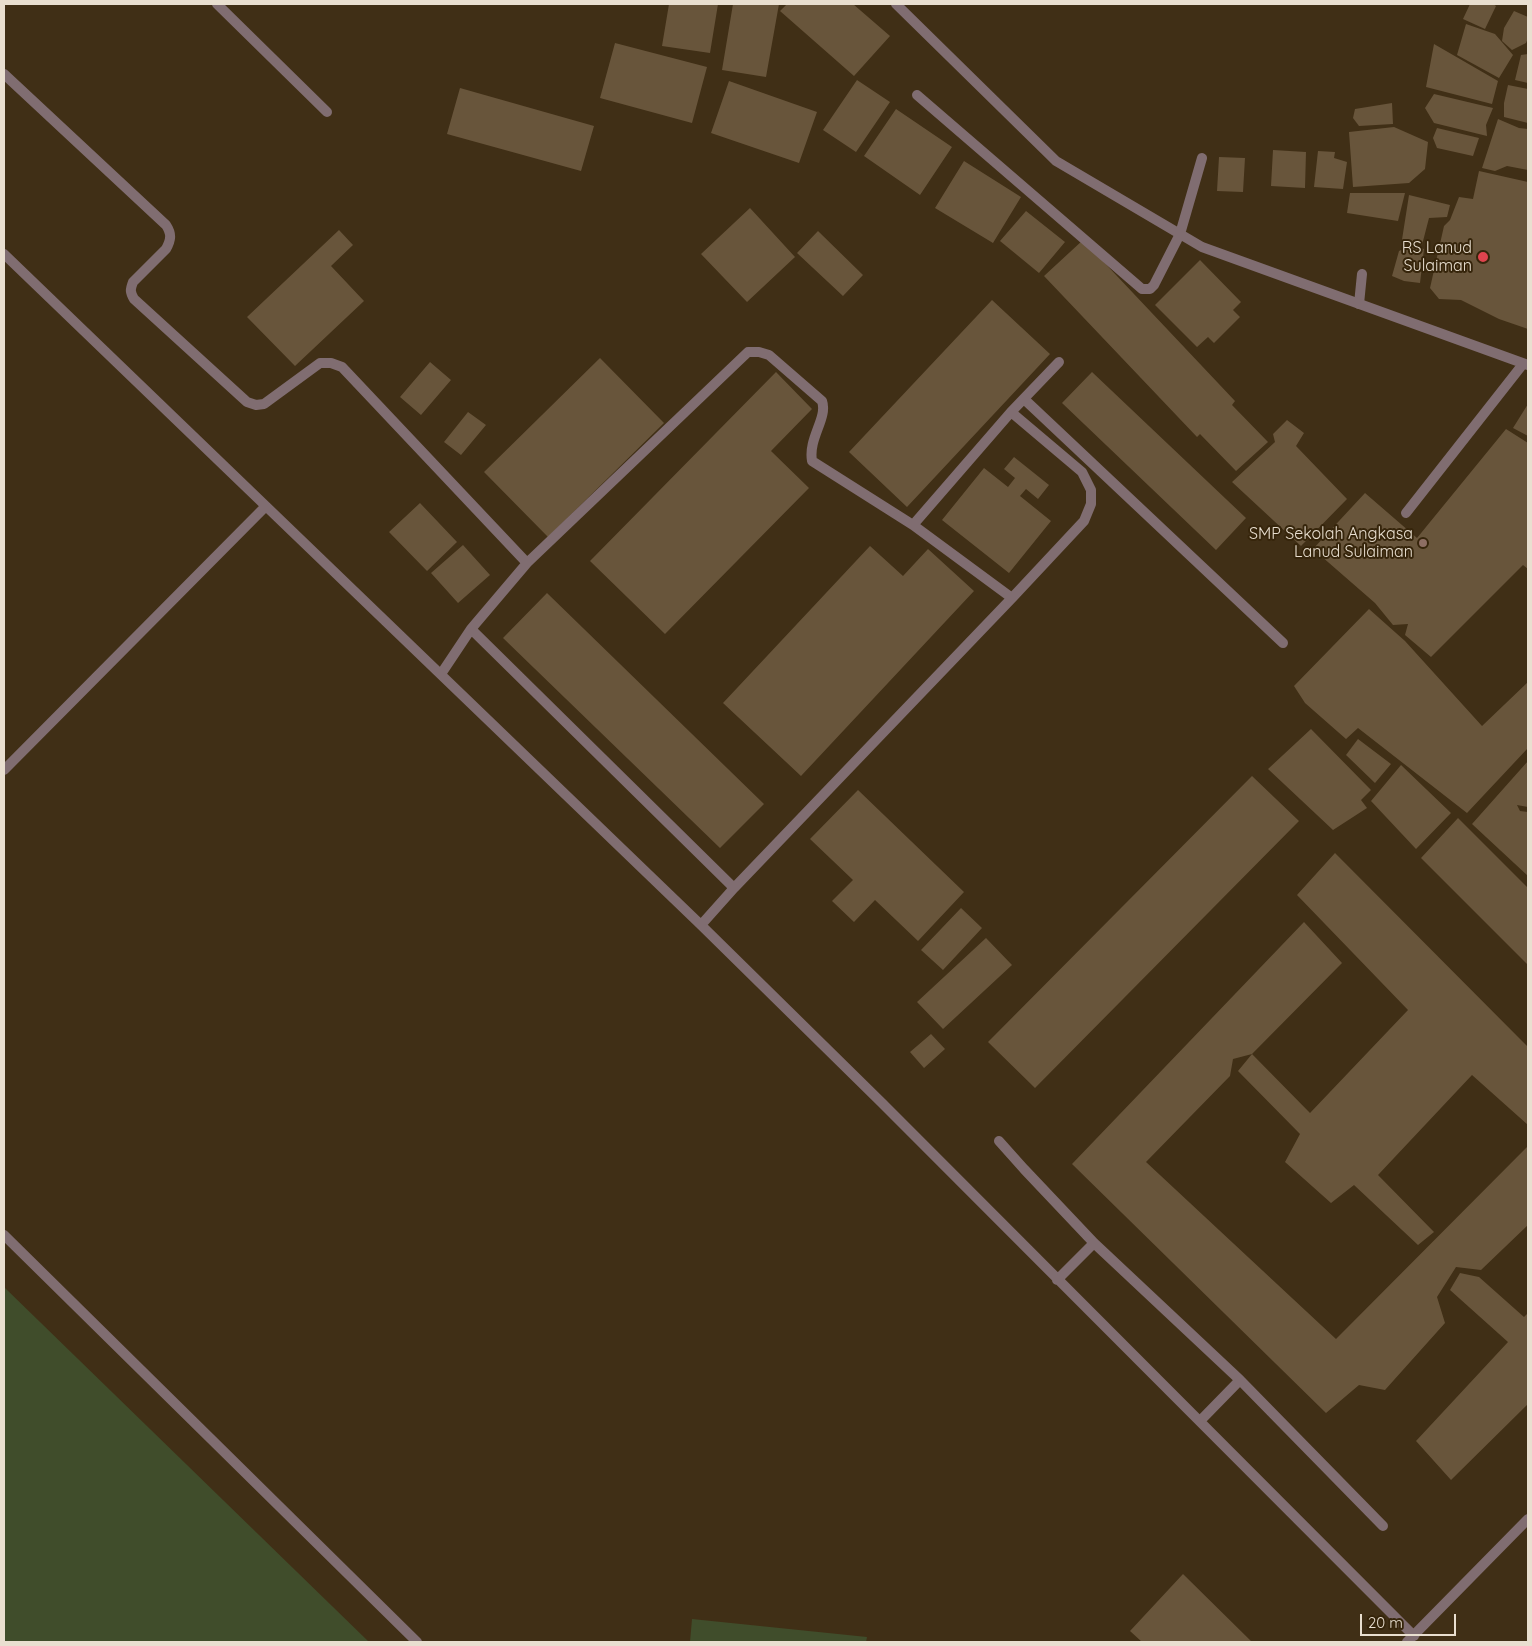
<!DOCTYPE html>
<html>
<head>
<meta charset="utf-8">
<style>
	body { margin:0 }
	#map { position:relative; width:1532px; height:1646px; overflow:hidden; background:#402f16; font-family:Quicksand,sans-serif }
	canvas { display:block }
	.frame { position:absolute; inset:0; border:5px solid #e9dfd0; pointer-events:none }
	.scale { position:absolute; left:1360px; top:1614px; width:96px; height:22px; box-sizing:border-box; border:2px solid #e9dfd0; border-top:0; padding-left:6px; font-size:15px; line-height:18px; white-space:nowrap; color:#e9dfd0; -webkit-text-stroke:4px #36250b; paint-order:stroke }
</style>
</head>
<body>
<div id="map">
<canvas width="1532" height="1646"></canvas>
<div class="frame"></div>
<div class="scale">20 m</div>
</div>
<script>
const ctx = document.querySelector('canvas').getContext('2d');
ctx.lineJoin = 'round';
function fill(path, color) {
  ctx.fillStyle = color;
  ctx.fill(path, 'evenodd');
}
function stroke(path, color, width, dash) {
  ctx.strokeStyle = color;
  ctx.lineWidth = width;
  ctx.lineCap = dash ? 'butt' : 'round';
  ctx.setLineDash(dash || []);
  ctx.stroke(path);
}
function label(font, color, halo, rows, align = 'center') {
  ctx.font = font + ' Quicksand,sans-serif';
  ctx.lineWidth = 4;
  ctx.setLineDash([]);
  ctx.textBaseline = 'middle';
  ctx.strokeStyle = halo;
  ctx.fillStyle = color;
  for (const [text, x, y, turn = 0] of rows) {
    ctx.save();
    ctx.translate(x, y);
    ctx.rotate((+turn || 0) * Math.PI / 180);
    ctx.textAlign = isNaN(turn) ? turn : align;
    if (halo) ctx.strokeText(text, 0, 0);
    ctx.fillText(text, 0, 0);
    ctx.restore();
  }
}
const green = new Path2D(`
	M4 1287 369 1642H4Z
	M692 1619 867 1637 866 1642H690Z`);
const building = new Path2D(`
	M669 4H718L710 53 662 46Z
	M733 4H779L766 77 722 70Z
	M787 4H853L890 36 854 76 780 11Z
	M1470 4H1493L1496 6 1485 29 1463 19Z
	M1514 11 1528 17V38L1526 43 1512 50 1502 41 1504 28Z
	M1466 24 1495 34 1513 55 1499 78 1457 55Z
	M615 43 707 67 692 123 600 98Z
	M1434 44 1498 81 1492 104 1426 87Z
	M1528 54V83L1515 80 1521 55Z
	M857 80 890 102 856 152 823 130Z
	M729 81 817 112 799 163 711 133Z
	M1508 85 1528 89V123L1504 117V103Z
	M460 88 594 126 581 171 447 134Z
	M1434 94 1493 108 1486 125 1487 136 1434 123 1425 108Z
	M1392 103 1393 124 1359 126 1353 118 1355 109Z
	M896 109 952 147 920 195 864 156Z
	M1498 119 1519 128 1528 129V170L1507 166 1495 171 1482 168Z
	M1394 127 1428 142 1425 169 1409 183 1353 187 1349 132Z
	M1437 128 1479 138 1473 156 1437 148 1433 138Z
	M1273 150 1306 152 1305 188 1271 186Z
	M1318 151 1335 152 1334 158 1347 162 1343 189 1314 187Z
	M1219 157 1245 158 1243 192 1217 191Z
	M964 161 1021 197 993 243 935 208Z
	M1479 171 1528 182 1527 191 1528 192V329L1499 319 1461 300 1439 299 1430 288 1444 226 1450 220 1459 197 1473 199Z
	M1350 193H1405L1398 221 1347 213Z
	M1409 195 1450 205 1447 217 1429 218 1422 245 1410 241 1401 246Z
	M750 208 795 257 747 302 701 254Z
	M1026 211 1065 242 1039 273 1000 241Z
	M339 230 353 245 331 266 364 301 295 366 247 317Z
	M818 231 863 275 843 296 797 253Z
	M1083 240 1235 401 1232 405 1268 442 1236 471 1200 434 1197 437 1044 276Z
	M1412 245 1424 249 1420 283 1404 281 1392 276 1399 251Z
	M1200 260 1241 302 1233 310 1240 317 1214 343 1208 337 1197 347 1155 305Z
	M992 300 1050 354 907 507 849 452Z
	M600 358 664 423 548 537 484 472Z
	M430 362 451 380 421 415 400 397Z
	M776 372 812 409 771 451 809 488 665 634 590 561Z
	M1092 372 1246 518 1216 550 1062 403Z
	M1528 404V436L1513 428Z
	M468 412 486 425 461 455 444 442Z
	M1287 420 1304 433 1296 446 1347 499 1301 546 1232 482 1275 442 1273 434Z
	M1506 429 1528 443V569L1523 565 1431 657 1405 635 1408 624 1393 625 1375 603 1313 549 1365 493 1417 538Z
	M1014 457 1049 485 1038 499 1026 489 1020 496 1051 521 1009 573 942 520 984 468 1008 487 1015 478 1004 469Z
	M420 503 457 542 427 571 389 532Z
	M463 545 490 575 458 603 431 573Z
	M870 546 903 576 928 549 974 591 801 776 723 703Z
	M547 593 764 804 720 848 503 638Z
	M1369 609 1405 641 1482 726 1528 682V748L1467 813 1358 728 1346 739 1305 703 1294 686Z
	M1311 729 1371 790 1361 800 1367 808 1333 830 1268 769Z
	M1358 739 1391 764 1375 783 1346 755Z
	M1528 761V807L1517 805 1520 811 1528 812V876L1472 824Z
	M1401 765 1451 813 1416 849 1371 801Z
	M1252 776 1299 821 1035 1088 988 1042Z
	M858 790 964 892 918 941 875 900 854 922 832 901 853 880 810 839Z
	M1458 818 1528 888V965L1421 858Z
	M1335 853 1528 1047V1125L1472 1075 1378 1175 1434 1232 1418 1245 1354 1185 1331 1203 1285 1162 1300 1134 1238 1071 1252 1054 1310 1113 1408 1010 1297 895Z
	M961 908 982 928 943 970 921 950Z
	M1304 922 1342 963 1252 1054 1233 1059 1230 1076 1146 1162 1336 1339 1528 1146V1225L1481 1270 1456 1267 1437 1297 1445 1323 1385 1390 1359 1385 1326 1413 1072 1164Z
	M986 938 1012 965 943 1029 917 1002Z
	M931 1034 945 1049 924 1068 910 1052Z
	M1460 1273 1479 1277 1524 1317 1528 1313V1404L1451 1480 1416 1441 1508 1342 1450 1290Z
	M1183 1574 1252 1642H1142L1130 1631Z`);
const service = new Path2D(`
	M217 4 327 112
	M4 74 166 225C172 234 171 240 166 249L133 282C130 290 130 292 134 299L247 402 256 405 264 404 320 363H331L342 367 527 563
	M4 254 701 925 882 1103 1414 1636
	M1359 304 1362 274
	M1024 399 1283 643
	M913 525 1011 412 1059 362
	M471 629 734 888
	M441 674 471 629 527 563 748 352H759L769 355 822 401C828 418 808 438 812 461L913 525 1012 598
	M4 770 265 507
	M701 925 734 888 1012 598 1084 521 1091 504V490L1082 472 1011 412
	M999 1141 1024 1169 1094 1243 1240 1380 1383 1526
	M4 1235 417 1642
	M1057 1280 1094 1243
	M1200 1421 1240 1380
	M1407 1642 1528 1519`);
const minor = new Path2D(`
	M896 4 1056 161 1202 247 1528 365
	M917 95 1142 289H1150L1154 285 1180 234 1202 158
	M1406 513 1523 364`);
const markers = [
	[1483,257,6,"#e0444e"],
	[1423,543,5,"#8d6e63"]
];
const poiNames = [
	["RS Lanud",1472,248],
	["Sulaiman",1472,266],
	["SMP Sekolah Angkasa",1413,534],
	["Lanud Sulaiman",1413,552]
];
fill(green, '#404d2b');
fill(building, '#68553b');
stroke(service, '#806d71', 10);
stroke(minor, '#806d71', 10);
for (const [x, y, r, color] of markers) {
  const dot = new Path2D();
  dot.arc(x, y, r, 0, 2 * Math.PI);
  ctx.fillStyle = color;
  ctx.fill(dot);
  stroke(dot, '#36250b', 2);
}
label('16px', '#e9dfd0', '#36250b', poiNames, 'right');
</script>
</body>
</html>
